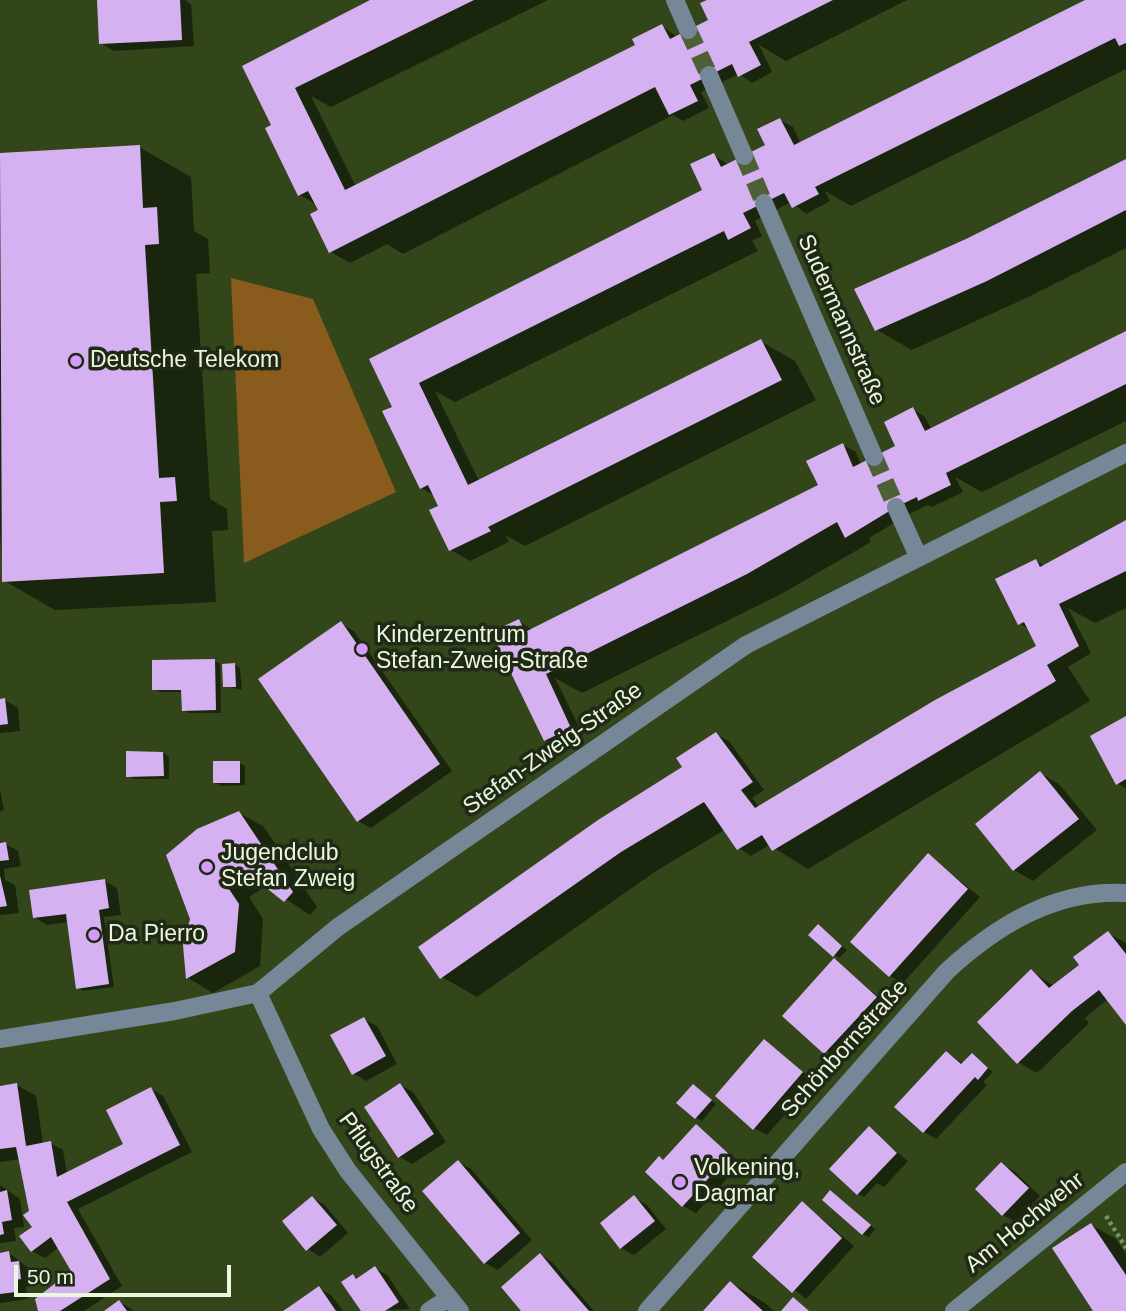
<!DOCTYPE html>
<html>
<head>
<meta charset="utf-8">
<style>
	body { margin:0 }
	#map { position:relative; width:1126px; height:1311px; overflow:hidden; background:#324619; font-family:Arial,sans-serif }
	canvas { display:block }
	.scale { position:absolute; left:14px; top:1265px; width:217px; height:32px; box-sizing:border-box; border:4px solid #eaf7dd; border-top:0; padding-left:9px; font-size:21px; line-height:24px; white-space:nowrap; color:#eaf7dd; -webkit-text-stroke:5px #202916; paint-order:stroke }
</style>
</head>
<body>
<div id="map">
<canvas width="1126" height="1311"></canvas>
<div class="scale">50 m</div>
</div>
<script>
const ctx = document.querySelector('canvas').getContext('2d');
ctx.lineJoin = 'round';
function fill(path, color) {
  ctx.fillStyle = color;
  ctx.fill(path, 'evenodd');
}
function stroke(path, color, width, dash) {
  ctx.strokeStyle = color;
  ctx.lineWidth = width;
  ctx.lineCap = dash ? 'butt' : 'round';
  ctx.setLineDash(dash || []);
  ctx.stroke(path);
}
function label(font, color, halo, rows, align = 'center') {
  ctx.font = font + ' Arial,sans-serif';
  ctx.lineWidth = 7;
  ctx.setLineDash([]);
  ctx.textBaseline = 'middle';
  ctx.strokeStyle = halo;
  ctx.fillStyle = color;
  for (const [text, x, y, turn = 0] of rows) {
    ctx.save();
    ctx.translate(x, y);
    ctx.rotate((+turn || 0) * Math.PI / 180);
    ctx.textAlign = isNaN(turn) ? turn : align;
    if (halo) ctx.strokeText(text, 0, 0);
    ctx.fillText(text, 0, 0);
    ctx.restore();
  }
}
const green = new Path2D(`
	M231 278 313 299 396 492 244 563Z`);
const shadow = new Path2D(`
	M116 0H185L191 4 194 46 114 51 101 43Z
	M377 0H548L331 107 311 96 356 187 634 47 662 26 677 37 710 21 711 0H907L786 61 759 45 772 72 752 83 739 74 701 92 709 108 683 121 673 115 403 254 387 244 350 263 331 252 317 205 300 195 274 125 245 67Z
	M1089 0H1126V69L851 206 825 191 830 201 806 214 791 202 755 221 762 236 752 241 758 251 455 402 435 391 479 481 760 341 795 361 816 400 525 546 505 535 509 542 470 561 451 550 441 507 435 496 421 488 394 407 371 360 702 192 714 155 729 165 768 146 780 120 793 127 801 144Z
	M139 147 191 177 194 231 208 239 210 273 196 274 210 499 227 509 228 530 212 531 216 602 55 610 3 580 0 530V155Z
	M1126 161V248L1022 300 912 350 877 330 967 241Z
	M1126 333V421L982 492 955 477 963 492 932 507 928 505 909 514 869 538 871 542 783 593 582 693 555 678 583 735 558 747 545 740 519 621 532 630 820 486 843 445 856 452 861 465 897 447 913 409 925 417 932 430Z
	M1126 522V608L1095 623 1068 608 1091 653 1068 667 1090 701 808 869 769 845 751 856 739 848 726 829 656 871 477 997 442 977 684 767 716 734 729 741 764 790 752 798 760 808 1042 652 1030 630 1020 624 1036 561 1045 566Z
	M341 624 354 631 452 771 371 828 358 821Z
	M215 661 220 664 221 713H189L183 710V692H160L154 689Z
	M235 665 240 668 242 690 225 686Z
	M5 700 18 708 20 731 0 733V701Z
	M1126 718V789L1117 783Z
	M163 753 169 757V779H134L128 776Z
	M239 763 245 766V785L221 786 215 782Z
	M1040 773 1059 784 1097 830 1033 881 1014 870 977 824Z
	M0 789 4 810 0 811Z
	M239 813 264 827 317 907 310 915 266 886 249 897 263 919 260 966 213 993 188 978 185 945 192 919Z
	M0 841 18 851 21 866 4 869 5 880 15 885 19 913 0 915Z
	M928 855 980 897 903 983 890 976Z
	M105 881 117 888 121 915 104 917 114 987 83 991 78 988 68 922 47 925 34 917Z
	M819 926 847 950 839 958 834 955Z
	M1108 933 1126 943V1022L1108 999 1085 1018 1089 1023 1037 1073 1018 1062 1031 971 1054 986 1079 967Z
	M835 961 888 1005 838 1060 784 1016Z
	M364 1019 377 1026 397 1064 366 1081 353 1073Z
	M764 1041 814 1081 767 1135 754 1128Z
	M947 1053 964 1064 972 1055 993 1072 983 1082 987 1085 936 1139 924 1132Z
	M17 1085 36 1096 43 1144 50 1143 63 1150 67 1174 125 1145 151 1089 163 1096 192 1152 78 1209 122 1286 84 1311H39L74 1272 59 1247 45 1258 32 1251 34 1227 20 1159 0 1162V1087Z
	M400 1085 413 1092 446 1142 412 1164 400 1157 366 1108Z
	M694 1086 716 1104 702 1121 696 1118Z
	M696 1127 741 1163 696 1213 683 1206 664 1161Z
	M869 1129 908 1161 884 1187 877 1183 864 1197 858 1194Z
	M458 1162 471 1169 532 1240 498 1270 485 1263Z
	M1001 1164 1014 1171 1040 1196 1016 1222 1003 1215 978 1189Z
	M0 1185 20 1199 24 1227 14 1228 16 1241 0 1243Z
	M831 1192 875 1229 869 1237 863 1234Z
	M634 1197 647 1205 666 1229 634 1255 621 1248Z
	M313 1198 325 1205 348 1233 320 1257 308 1249Z
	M803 1203 854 1246 806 1299 754 1257Z
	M1091 1225 1116 1239 1126 1254V1311H1095Z
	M9 1253 31 1270 33 1286 26 1287 28 1299 0 1303V1255Z
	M541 1255 553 1263 594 1311H523Z
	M375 1268 387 1275 410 1309 363 1311 353 1276 358 1279Z
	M731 1283 765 1303 774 1311H705Z
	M319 1288 332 1296 343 1311H286Z
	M119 1302 132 1309 133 1311H107Z`);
const building = new Path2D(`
	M97 0H180L182 40 99 44Z
	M370 0H474L295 88 345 190 635 45 632 39 662 24 670 39 708 20 700 3 707 0H833L749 42 761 65 738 77 732 64 690 85 698 101 669 115 655 87 329 253 310 214 318 210 308 191 298 196 265 128 271 125 242 66Z
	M1085 0H1126V43L1119 46 1115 38 815 187 819 194 792 208 784 193 743 213 751 228 728 240 724 231 419 383 468 485 761 339 782 380 488 527 491 531 449 551 429 510 438 506 428 485 420 489 382 411 392 407 369 359 702 190 690 164 714 153 721 167 765 145 757 129 780 118 794 145Z
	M140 145 143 208 157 207 159 244 145 245 159 478 175 477 177 501 160 502 164 573 2 582 0 153Z
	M1126 159V210L987 281 875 331 854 289 966 239Z
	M1126 331V384L946 473 951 485 918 501 917 497 896 507 845 538 837 522 747 574 546 674 571 728 544 741 491 632 519 619 525 632 818 485 806 461 843 443 853 467 895 446 884 422 913 407 925 431Z
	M1126 520V571L1059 604 1079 646 1047 665 1056 681 772 851 762 835 737 850 704 802 621 852 440 979 418 947 598 820 682 767 676 758 716 732 753 782 741 790 755 808 935 700 1036 646 1024 622 1018 625 995 579 1036 559 1040 567Z
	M341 621 440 764 357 822 258 679Z
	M215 659 216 710 182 711 181 690H152V660Z
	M235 663 236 687H223L222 664Z
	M5 698 8 724 0 725V699Z
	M1126 716V779L1116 785 1090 736Z
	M126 751 163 752 164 776 126 777Z
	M213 761H240V783H213Z
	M1040 771 1079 819 1013 871 975 824Z
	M239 811 293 892 284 902 244 870 225 883 239 904 235 952 186 979 183 945 190 919 166 855 197 829Z
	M6 842 9 860 0 861V843Z
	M928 853 968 889 889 977 850 942Z
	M0 876 7 906 0 907Z
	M105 879 109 908 99 910 109 984 76 989 66 914 33 918 29 890Z
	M818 924 842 946 833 957 808 935Z
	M1108 931 1126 954V1025L1099 990 1072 1011 1017 1064 977 1022 1031 969 1049 988 1079 965 1073 957Z
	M834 958 877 997 824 1054 782 1016Z
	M364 1017 386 1056 352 1075 330 1035Z
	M764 1039 803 1072 753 1130 715 1096Z
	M946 1051 961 1064 972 1053 988 1068 978 1080 975 1077 923 1133 894 1107Z
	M17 1083 26 1146 51 1141 57 1177 123 1144 106 1110 151 1087 180 1145 67 1202 110 1279 60 1311H38L35 1299 71 1271 51 1237 31 1252 19 1236 32 1227 23 1215 29 1211 16 1147 0 1149V1086Z
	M400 1083 434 1134 398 1158 364 1107Z
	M693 1084 712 1100 695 1119 676 1103Z
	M696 1124 730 1155 682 1207 645 1172 659 1156 663 1160Z
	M869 1126 897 1153 857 1195 829 1169Z
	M458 1160 520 1233 484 1264 422 1191Z
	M1001 1162 1029 1188 1002 1216 975 1189Z
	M7 1190 12 1220 2 1222 4 1234 0 1235V1192Z
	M830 1190 871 1225 862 1235 822 1200Z
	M634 1195 655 1221 620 1249 600 1223Z
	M312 1196 337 1225 306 1251 282 1221Z
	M802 1201 842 1238 792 1293 752 1257Z
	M1091 1223 1126 1275V1311H1093L1052 1248Z
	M9 1251 11 1262 19 1261 21 1279 14 1280 16 1292 0 1294V1253Z
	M540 1253 564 1282 589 1311H521L501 1287Z
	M375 1266 399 1302 385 1311H361L341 1282 353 1274 356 1279Z
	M730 1281 763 1311H703Z
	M319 1286 336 1311H283L289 1307Z
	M793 1297 809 1311H781Z
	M119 1300 127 1311H104Z`);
const minorTunnel = new Path2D(`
	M688 30 709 75
	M744 156 764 203
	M874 457 896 507`);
const path = new Path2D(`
	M1106 1216 1126 1248`);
const minor = new Path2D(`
	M675 0 688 30
	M709 75 744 156
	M764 203 874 457
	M896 507 918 556
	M258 993 321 1129 348 1171 460 1311
	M0 1039 175 1011 258 993 338 927 746 645 1126 453
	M429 1311 449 1298
	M647 1311 947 971C997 925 1056 889 1126 893
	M954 1311 1126 1172`);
const markers = [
	[76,361,7,"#d39cfc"],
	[362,649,7,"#d39cfc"],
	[207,867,7,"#d39cfc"],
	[94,935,7,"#d39cfc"],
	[680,1182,7,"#d39cfc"]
];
const streetNames = [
	["Sudermannstraße",841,320,66],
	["Stefan-Zweig-Straße",553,749,-35],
	["Schönbornstraße",845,1049,-48],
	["Pflugstraße",378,1163,54],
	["Am Hochwehr",1025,1223,-39]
];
const poiNames = [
	["Deutsche Telekom",90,361],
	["Kinderzentrum",376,636],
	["Stefan-Zweig-Straße",376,662],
	["Jugendclub",221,854],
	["Stefan Zweig",221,880],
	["Da Pierro",108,935],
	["Volkening,",694,1169],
	["Dagmar",694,1195]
];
fill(green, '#895b1c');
fill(shadow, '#0007');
fill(building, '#d6b1f2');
stroke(minorTunnel, '#4e6136', 18, [18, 9]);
stroke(path, '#7e906a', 4.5, [3.5, 3.5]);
stroke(minor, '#768798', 18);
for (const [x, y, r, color] of markers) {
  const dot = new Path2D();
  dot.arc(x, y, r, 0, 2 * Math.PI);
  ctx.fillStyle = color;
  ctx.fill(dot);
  stroke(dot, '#202916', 2.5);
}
label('23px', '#eaf7dd', '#202916', streetNames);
label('23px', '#eaf7dd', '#202916', poiNames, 'left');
</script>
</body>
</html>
